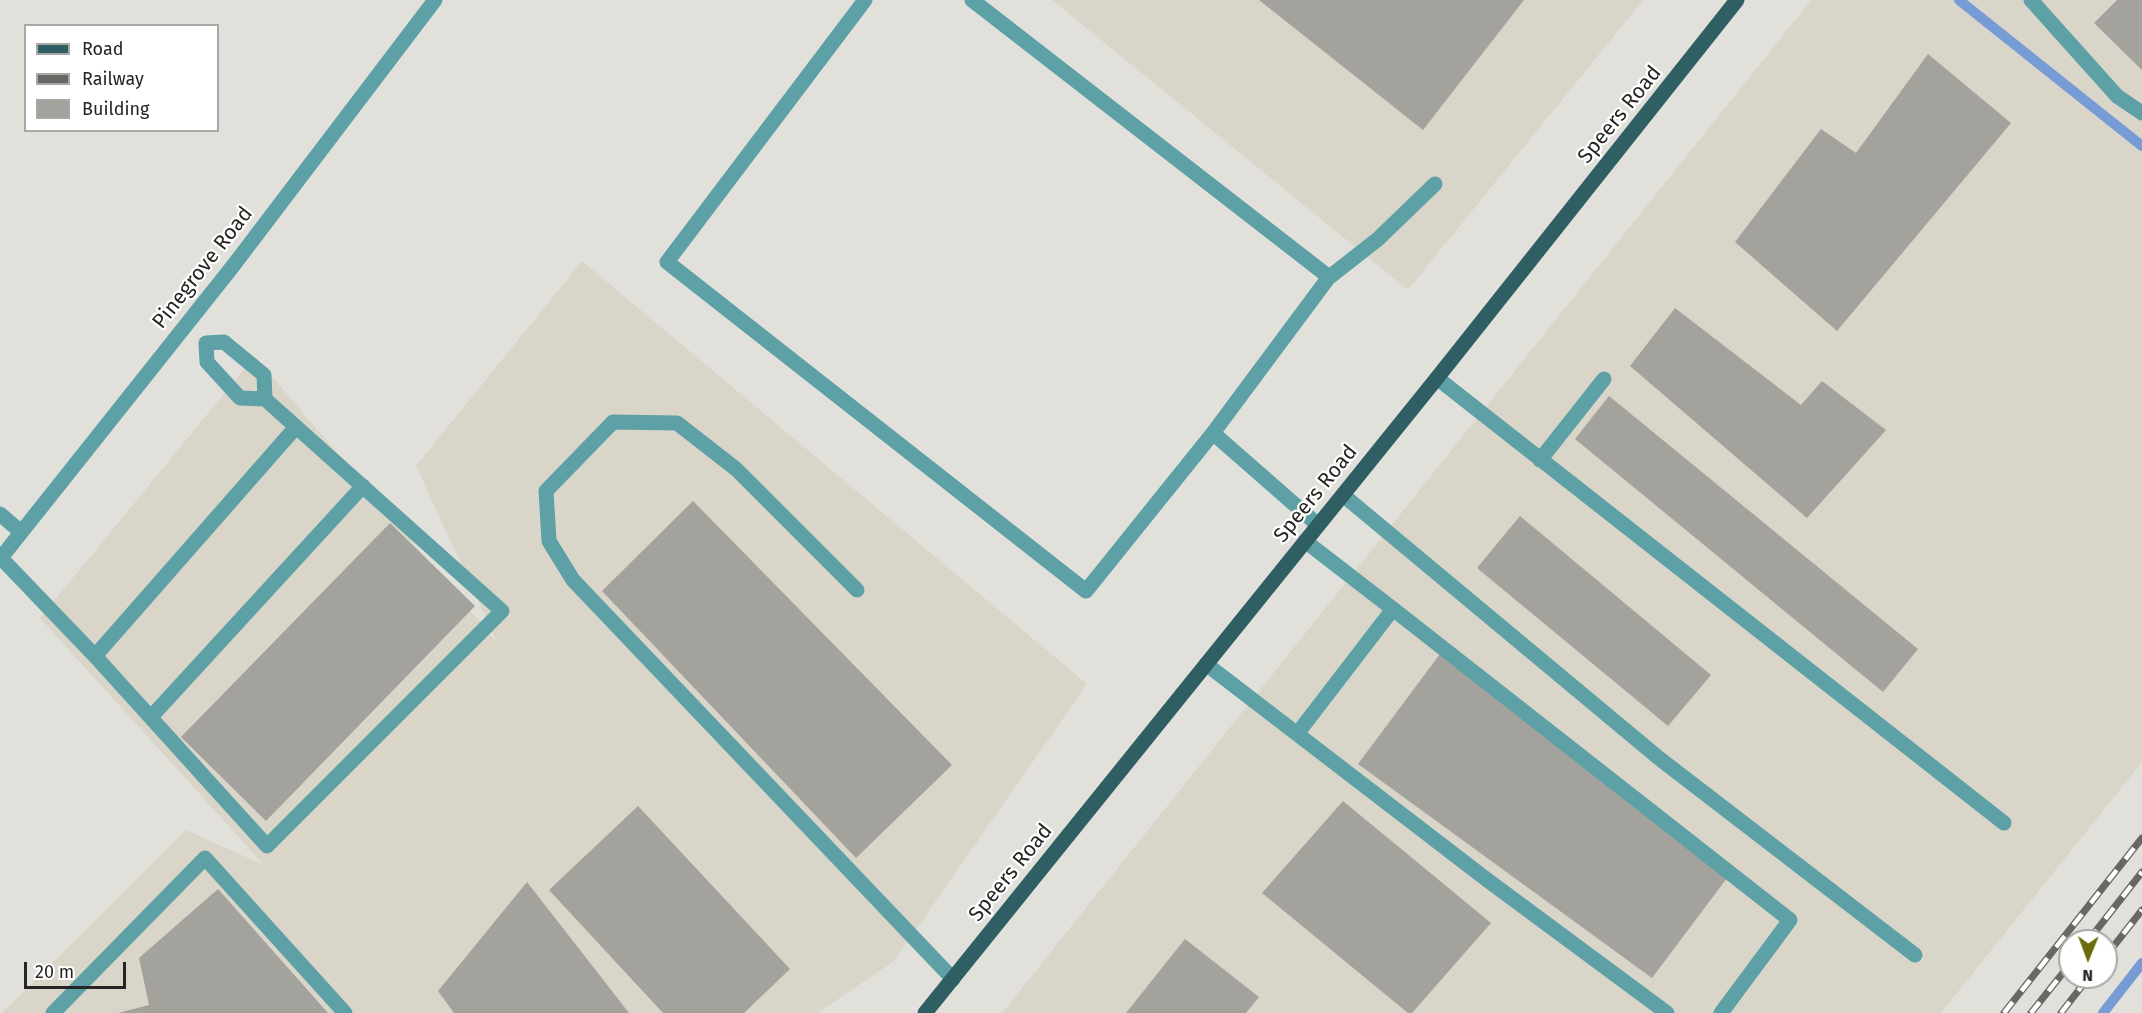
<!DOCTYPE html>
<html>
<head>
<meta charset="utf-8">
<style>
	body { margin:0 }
	#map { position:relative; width:2142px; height:1013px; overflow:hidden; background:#e2e0db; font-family:"Fira Sans",sans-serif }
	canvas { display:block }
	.legend { position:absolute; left:24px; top:24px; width:195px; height:108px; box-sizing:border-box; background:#fff; border:2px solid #a8a8a7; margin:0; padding:8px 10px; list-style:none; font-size:18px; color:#262523 }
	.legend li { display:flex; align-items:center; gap:12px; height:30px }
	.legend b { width:30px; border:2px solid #a8a8a7 }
	.north { position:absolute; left:2058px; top:929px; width:60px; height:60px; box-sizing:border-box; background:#fff; border:2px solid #a8a8a7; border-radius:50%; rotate:181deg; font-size:16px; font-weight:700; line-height:24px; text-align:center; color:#262523 }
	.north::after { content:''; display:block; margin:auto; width:21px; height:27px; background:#6c6c0c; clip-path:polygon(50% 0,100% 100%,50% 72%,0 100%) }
	.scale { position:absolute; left:24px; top:962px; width:102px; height:27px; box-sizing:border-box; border:3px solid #262523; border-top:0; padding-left:8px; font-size:18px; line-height:21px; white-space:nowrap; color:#262523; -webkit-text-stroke:4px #fff; paint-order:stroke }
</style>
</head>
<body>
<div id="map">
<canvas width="2142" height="1013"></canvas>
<ul class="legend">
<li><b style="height:8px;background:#2f5f63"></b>Road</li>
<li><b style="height:8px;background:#686764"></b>Railway</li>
<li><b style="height:16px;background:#a4a29d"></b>Building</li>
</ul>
<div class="north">N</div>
<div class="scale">20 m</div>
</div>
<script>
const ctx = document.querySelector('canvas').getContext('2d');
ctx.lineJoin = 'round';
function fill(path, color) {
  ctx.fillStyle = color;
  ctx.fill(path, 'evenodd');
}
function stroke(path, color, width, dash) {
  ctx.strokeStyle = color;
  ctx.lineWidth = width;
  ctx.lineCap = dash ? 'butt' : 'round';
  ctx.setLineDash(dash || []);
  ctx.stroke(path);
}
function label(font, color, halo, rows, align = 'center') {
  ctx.font = font + ' "Fira Sans",sans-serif';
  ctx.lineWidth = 4.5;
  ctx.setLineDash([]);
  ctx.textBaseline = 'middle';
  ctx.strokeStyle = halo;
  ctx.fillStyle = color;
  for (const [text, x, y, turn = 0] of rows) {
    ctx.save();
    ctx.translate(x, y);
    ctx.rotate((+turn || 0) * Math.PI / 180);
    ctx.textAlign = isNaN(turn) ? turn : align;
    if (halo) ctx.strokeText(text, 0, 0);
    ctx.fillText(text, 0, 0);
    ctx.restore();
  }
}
const built = new Path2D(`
	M1052 0H1643L1408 290Z
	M1811 0H2142V762L1941 1013H1002Z
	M582 261 1087 684 894 961 818 1013H2L186 830 264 865 40 618 255 356 497 642 416 466Z`);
const stream = new Path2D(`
	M1959 0 2142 146
	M2103 1013 2142 963`);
const building = new Path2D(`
	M1259 0H1524L1423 130Z
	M2117 0H2142V70L2094 23Z
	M1928 54 2011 123 1837 331 1735 242 1821 129 1856 153Z
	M1675 308 1801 405 1822 381 1886 430 1807 518 1630 366Z
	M1609 396 1918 649 1883 692 1575 439Z
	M693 501 952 765 856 858 602 591Z
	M1520 516 1711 675 1668 726 1477 568Z
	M390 523 475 606 266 821 181 737Z
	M1440 654 1727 878 1652 978 1358 764Z
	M1343 801 1491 923 1412 1013H1408L1262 893Z
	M638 806 790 969 744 1013H663L549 890Z
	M527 882 629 1013H454L438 991Z
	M218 889 328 1013H118L149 1005 139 958Z
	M1185 939 1259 997 1246 1013H1126Z`);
const minor = new Path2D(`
	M865 0 667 262 1086 591 1213 433 1329 277 972 0
	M2031 0 2117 96 2142 113
	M1327 279 1378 239 1435 184
	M1437 378 2004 823
	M1213 433 1318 525
	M1540 460 1604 379
	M1343 495 1660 759 1915 955
	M0 514 21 532
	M1 558 95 656 267 846 502 611 265 399 240 398 207 362 206 343 224 342 264 375 265 399
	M0 559 233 266 435 0
	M857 590 736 469 677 423 613 422 546 491 549 541 573 580 953 979
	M1393 609 1790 920 1721 1013
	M95 656 296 427
	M1206 664 1486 879 1667 1013
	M151 717 363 486
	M1297 734 1393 609 1305 541
	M53 1013 205 858 345 1013`);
const major = new Path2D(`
	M925 1013 1437 378 1737 0`);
const rail = new Path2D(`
	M2088 941 2142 872
	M2106 956 2142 910
	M2004 1013 2142 838
	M2031 1013 2070 964
	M2061 1013 2089 977`);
const streetNames = [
	["Speers Road",1620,115,-51],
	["Pinegrove Road",203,268,-52],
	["Speers Road",1316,494,-51],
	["Speers Road",1011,873,-51]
];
fill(built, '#dad5c9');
stroke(stream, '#779bd5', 10);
fill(building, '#a4a29d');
stroke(minor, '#5da1a6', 15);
stroke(major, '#2f5f63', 15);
stroke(rail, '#686764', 7);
stroke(rail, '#fff', 4.5, [14]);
label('21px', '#262523', '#fff', streetNames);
</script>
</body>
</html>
